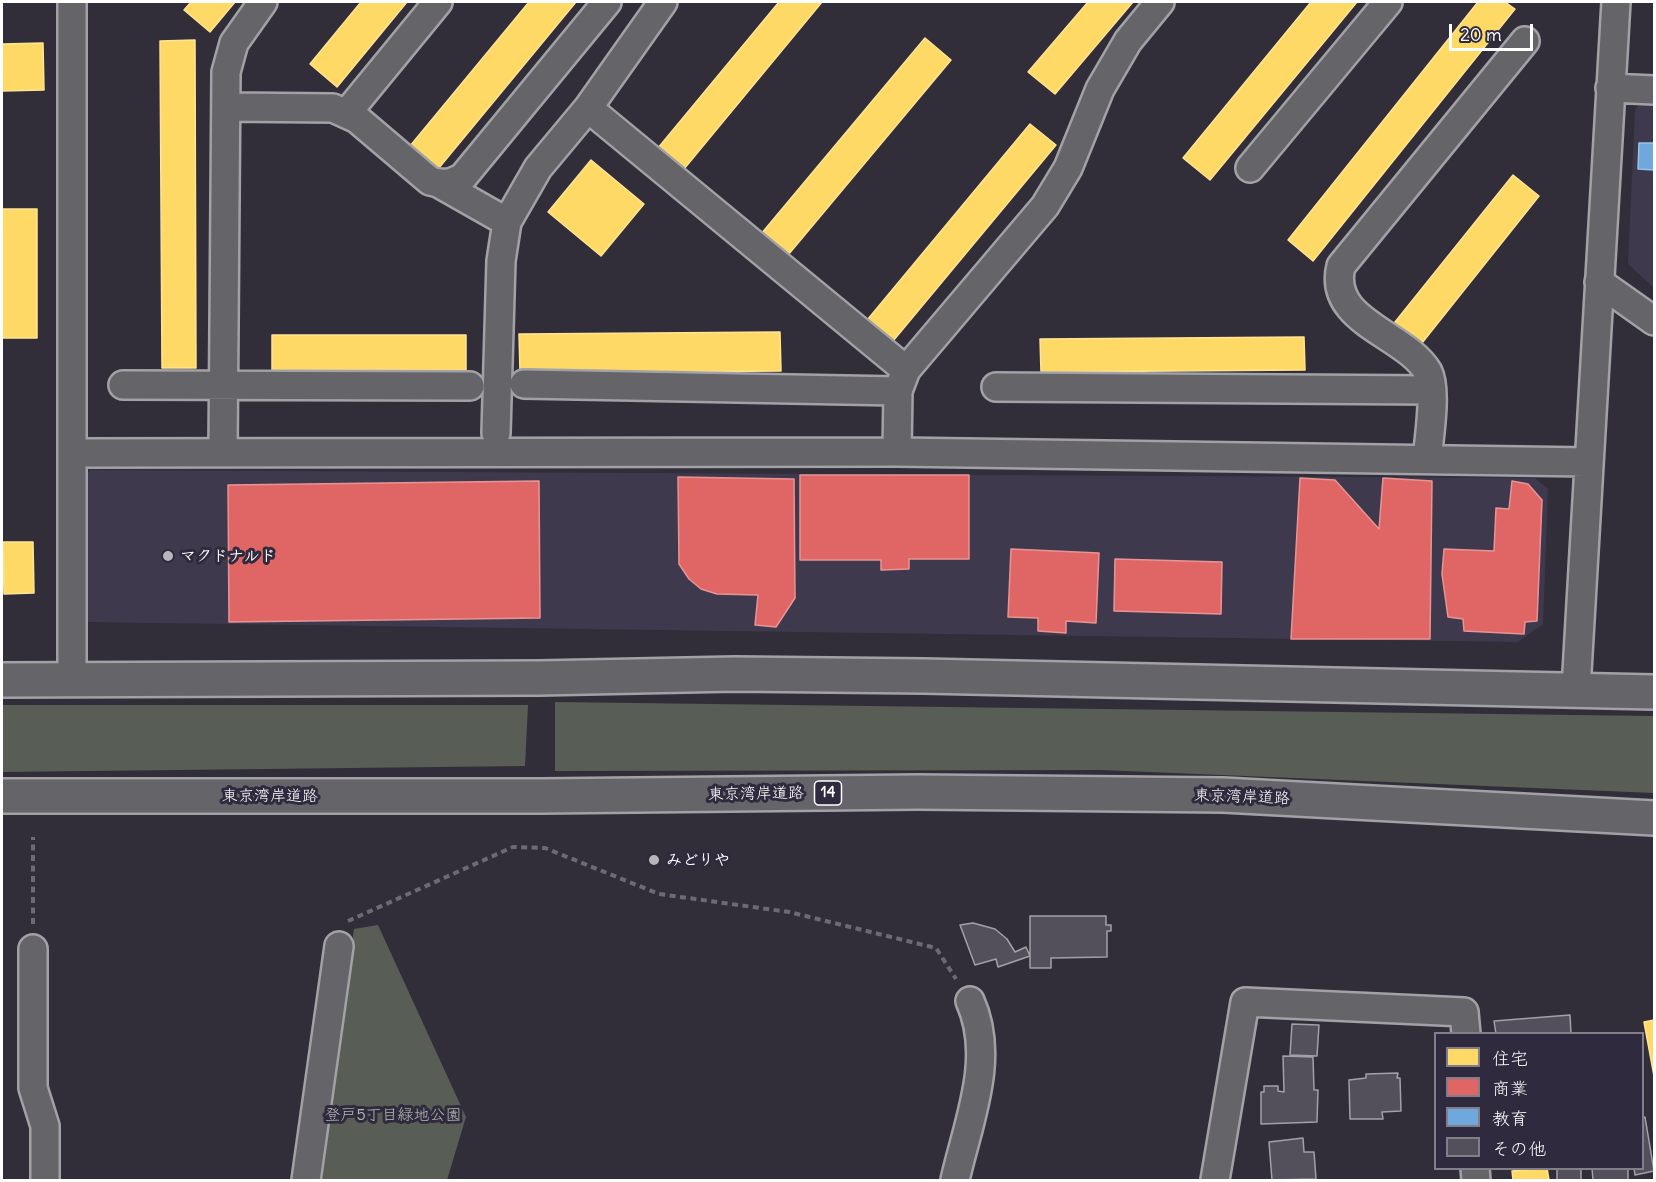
<!DOCTYPE html>
<html>
<head>
<meta charset="utf-8">
<style>
	body { margin:0 }
	#map { position:relative; width:1656px; height:1182px; overflow:hidden; background:#312e39; font-family:Delius,"Klee One",sans-serif }
	canvas { display:block }
	.frame { position:absolute; inset:0; border:3px solid #fff; pointer-events:none }
	.legend { position:absolute; left:1434px; top:1032px; width:210px; height:138px; box-sizing:border-box; background:#2f2a3d; border:2px solid #827f8b; margin:0; padding:8px 10px; list-style:none; font-size:18px; color:#fff }
	.legend li { display:flex; align-items:center; gap:12px; height:30px }
	.legend b { width:30px; border:2px solid #827f8b }
	.scale { position:absolute; left:1449px; top:24px; width:84px; height:27px; box-sizing:border-box; border:3px solid #fff; border-top:0; padding-left:8px; font-size:18px; line-height:21px; white-space:nowrap; color:#fff; -webkit-text-stroke:4px #2f2a3d; paint-order:stroke }
</style>
</head>
<body>
<div id="map">
<canvas width="1656" height="1182"></canvas>
<div class="frame"></div>
<ul class="legend">
<li><b style="height:16px;background:#ffd966"></b>住宅</li>
<li><b style="height:16px;background:#e06666"></b>商業</li>
<li><b style="height:16px;background:#6fa8dc"></b>教育</li>
<li><b style="height:16px;background:#53505b"></b>その他</li>
</ul>
<div class="scale">20 m</div>
</div>
<script>
const ctx = document.querySelector('canvas').getContext('2d');
ctx.lineJoin = 'round';
function fill(path, color) {
  ctx.fillStyle = color;
  ctx.fill(path, 'evenodd');
}
function stroke(path, color, width, dash) {
  ctx.strokeStyle = color;
  ctx.lineWidth = width;
  ctx.lineCap = dash ? 'butt' : 'round';
  ctx.setLineDash(dash || []);
  ctx.stroke(path);
}
function label(font, color, halo, rows, align = 'center') {
  ctx.font = font + ' Delius,"Klee One",sans-serif';
  ctx.lineWidth = 6;
  ctx.setLineDash([]);
  ctx.textBaseline = 'middle';
  ctx.strokeStyle = halo;
  ctx.fillStyle = color;
  for (const [text, x, y, turn = 0] of rows) {
    ctx.save();
    ctx.translate(x, y);
    ctx.rotate((+turn || 0) * Math.PI / 180);
    ctx.textAlign = isNaN(turn) ? turn : align;
    if (halo) ctx.strokeText(text, 0, 0);
    ctx.fillText(text, 0, 0);
    ctx.restore();
  }
}
const built = new Path2D(`
	M1643 99H1654V288L1628 264 1635 110Z
	M90 470 1535 478 1548 489 1543 624 1518 642 86 622 85 479Z`);
const green = new Path2D(`
	M555 702 1654 716V793L1101 770 555 771Z
	M2 705H528L525 766 2 772Z
	M378 925 466 1117 447 1180H316L354 929Z`);
const homes = new Path2D(`
	M191 2H235L210 32 184 10Z
	M361 2H407L337 87 310 64Z
	M529 2H576L438 169 410 146Z
	M779 2H822L679 175 653 154Z
	M1088 2H1133L1055 94 1028 72Z
	M1311 2H1357L1210 180 1183 158Z
	M1478 2H1505L1515 9 1313 261 1288 240Z
	M925 38 951 60 783 261 756 240Z
	M195 40 196 368H162L160 41Z
	M43 43 44 90 2 91V44Z
	M1030 124 1056 145 888 347 863 325Z
	M591 160 644 204 601 256 548 212Z
	M1513 175 1539 196 1418 348 1391 327Z
	M2 209H37V338H2Z
	M780 332 781 371 520 373 519 334Z
	M272 335H466V370H272Z
	M1304 337 1305 370 1041 372 1040 339Z
	M3 542H33L34 593 4 594Z
	M1654 1020V1076L1644 1022Z
	M1547 1168 1549 1180H1513L1512 1171Z`);
const shops = new Path2D(`
	M800 475H969V559H909V569L881 570V560H800Z
	M678 477 794 479 795 598 776 627 755 625 758 595 717 594 701 589 689 579 679 564Z
	M1300 478 1335 480 1379 529 1383 478 1432 481 1430 639H1291Z
	M539 481 540 618 229 622 228 485Z
	M1512 481 1528 484 1542 500 1537 621 1525 622 1524 634 1464 631 1463 619 1448 617 1442 574 1444 549 1494 551 1496 508 1509 509Z
	M1011 549 1099 553 1096 623 1066 621V633L1038 631V618L1008 617Z
	M1115 559 1222 562 1221 614 1114 611Z`);
const schools = new Path2D(`
	M1639 143H1654V170L1638 169Z`);
const building = new Path2D(`
	M1030 916H1106V925H1111V931H1107V957L1051 958V968H1030Z
	M973 923 995 929 1007 939 1015 952 1026 947 1030 956 998 967 996 959 975 965 960 925Z
	M1570 1015 1571 1034H1496L1494 1021Z
	M1292 1024 1319 1025 1317 1056 1290 1055Z
	M1283 1056 1313 1057 1314 1090H1318L1317 1122 1261 1124V1092H1264V1086H1278V1091L1284 1092Z
	M1398 1073 1397 1078H1400L1401 1111 1382 1112 1383 1119H1350L1349 1080 1366 1078V1074Z
	M1645 1117 1654 1171 1635 1175 1634 1168H1642V1118Z
	M1303 1138 1304 1152H1314L1316 1179 1272 1180 1269 1142Z
	M1550 1168H1581V1180H1557V1169Z
	M1592 1168H1628V1180H1593Z`);
const path = new Path2D(`
	M348 921 513 847 545 848 659 894 789 912 936 948 956 979
	M33 924V837`);
const minor = new Path2D(`
	M72 2V680
	M1610 88 1654 90
	M226 107 333 108 357 119 430 181C443 185 451 184 463 177L607 2
	M588 108 906 370
	M347 113 438 2
	M1250 168 1388 2
	M440 184 507 222
	M1599 282 1654 321
	M524 384 898 391
	M123 385 470 386
	M996 387 1431 390
	M496 433 501 261 507 222 538 168 588 108 663 2
	M223 452 226 72 234 43 263 2
	M897 452 898 391 906 370 1045 206 1068 168 1100 89 1128 41 1160 2
	M72 453 897 452 1589 462
	M1427 459C1429 439 1437 389 1428 372 1405 333 1327 322 1341 266L1525 41
	M1576 689 1616 2
	M33 949V1088L45 1126V1180
	M1475 1168 1476 1180
	M306 1180 339 946
	M955 1180C968 1122 996 1058 970 1001
	M1215 1180 1245 1002 1464 1012 1466 1034`);
const highway = new Path2D(`
	M2 680 539 678 735 674 924 676 1654 692
	M2 796H542L918 792 1223 795 1654 818`);
const markers = [
	[168,556,6,"#b7b6ba"],
	[654,860,6,"#b7b6ba"]
];
const shields = [
	[828,793,27]
];
const shieldNames = [
	["14",828,793]
];
const poiNames = [
	["マクドナルド",180,556],
	["みどりや",666,860]
];
const streetNames = [
	["東京湾岸道路",756,794,-1],
	["東京湾岸道路",270,796],
	["東京湾岸道路",1242,797,2]
];
const parkNames = [
	["登戸5丁目緑地公園",393,1115]
];
fill(built, '#3f394e');
fill(green, '#585e55');
fill(homes, '#ffd966');
stroke(homes, '#ffe494', 1.5);
fill(shops, '#e06666');
stroke(shops, '#e99494', 1.5);
fill(schools, '#6fa8dc');
stroke(schools, '#9ac2e6', 1.5);
fill(building, '#53505b');
stroke(building, '#a2a1a6', 1.5);
stroke(minor, '#a2a1a6', 32);
stroke(highway, '#a2a1a6', 38);
stroke(path, '#6d6b71', 4, [6, 4.5]);
stroke(minor, '#656469', 27);
stroke(highway, '#656469', 33);
for (const [x, y, r, color] of markers) {
  const dot = new Path2D();
  dot.arc(x, y, r, 0, 2 * Math.PI);
  ctx.fillStyle = color;
  ctx.fill(dot);
  stroke(dot, '#2f2a3d', 2);
}
for (const [x, y, w] of shields) {
  const box = new Path2D();
  box.roundRect(x - w / 2, y - 12, w, 24, 4.5);
  ctx.fillStyle = '#2f2a3d';
  ctx.fill(box);
  stroke(box, '#fff', 1.5);
}
label('bold 15px', '#fff', null, shieldNames);
label('bold 16px', '#fff', '#2f2a3d', poiNames, 'left');
label('16px', '#fff', '#2f2a3d', streetNames);
label('16px', '#b7bab4', '#2f2a3d', parkNames);
</script>
</body>
</html>
